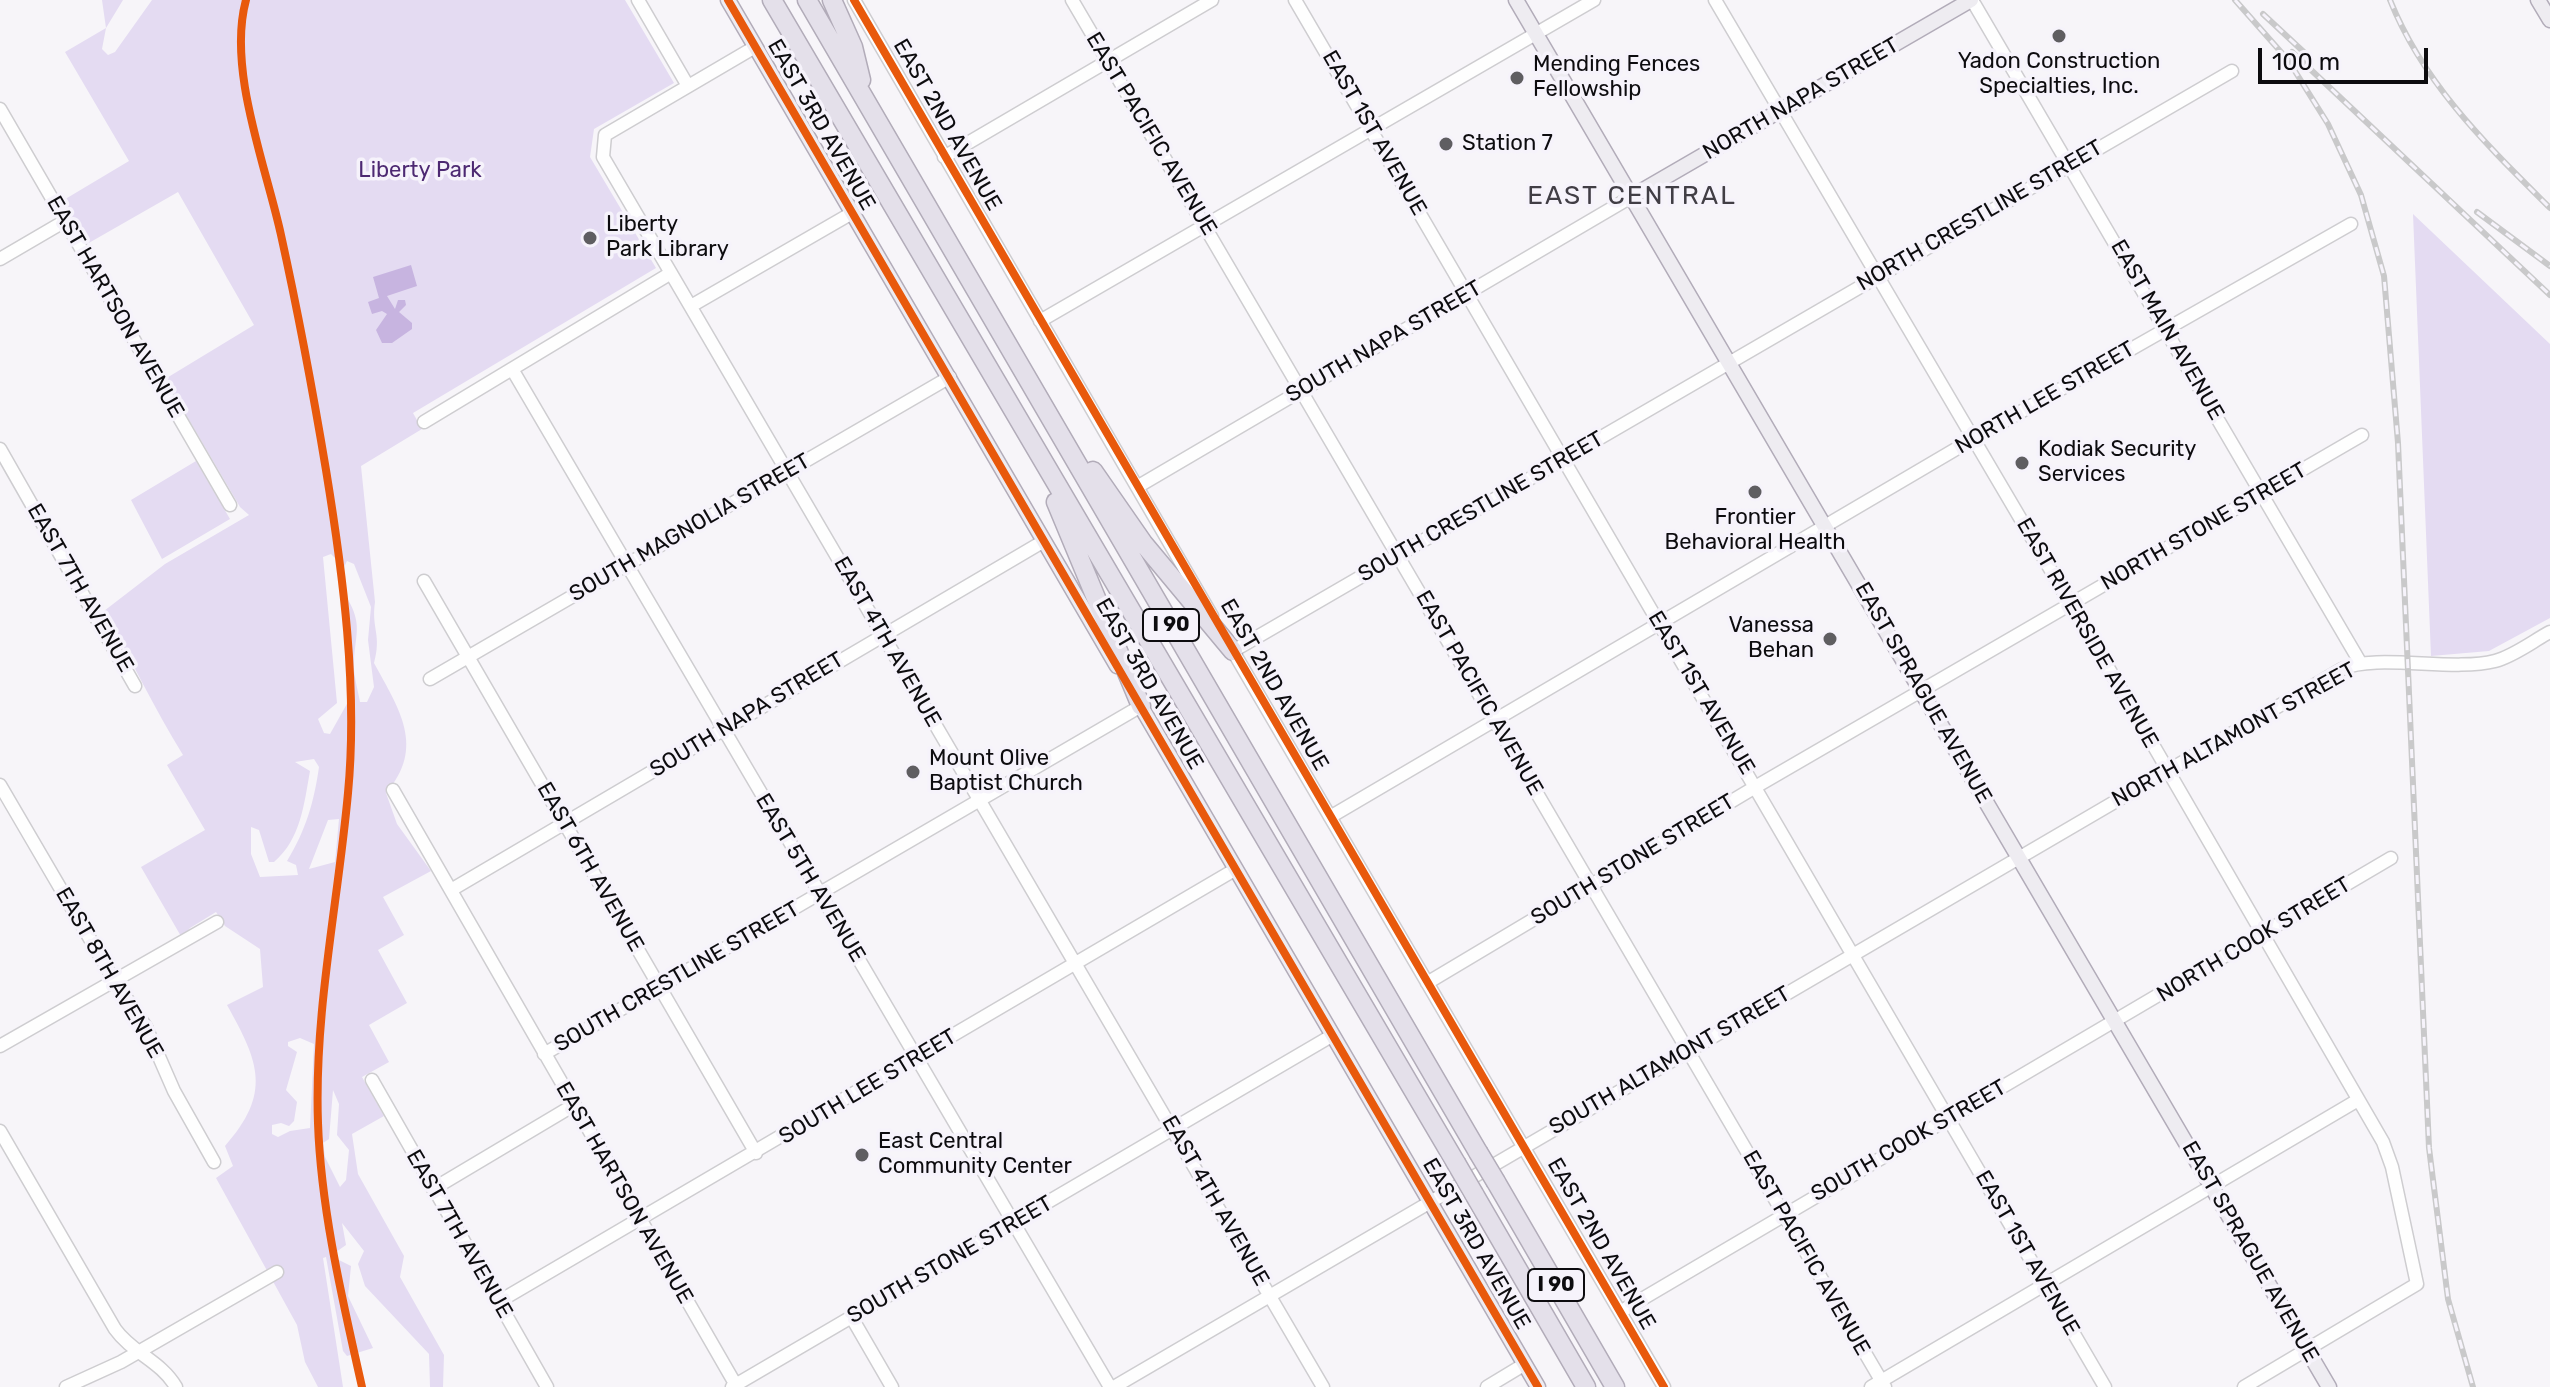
<!DOCTYPE html>
<html>
<head>
<meta charset="utf-8">
<style>
	body { margin:0 }
	#map { position:relative; width:2550px; height:1387px; overflow:hidden; background:#f7f5f9; font-family:Rubik,sans-serif }
	canvas { display:block }
	.scale { position:absolute; left:2258px; top:48px; width:170px; height:36px; box-sizing:border-box; border:4px solid #0d0c0f; border-top:0; padding-left:10px; font-size:24px; line-height:28px; white-space:nowrap; color:#0d0c0f; -webkit-text-stroke:6px #f6f3fb; paint-order:stroke }
</style>
</head>
<body>
<div id="map">
<canvas width="2550" height="1387"></canvas>
<div class="scale">100 m</div>
</div>
<script>
const ctx = document.querySelector('canvas').getContext('2d');
ctx.lineJoin = 'round';
function fill(path, color) {
  ctx.fillStyle = color;
  ctx.fill(path, 'evenodd');
}
function stroke(path, color, width, dash) {
  ctx.strokeStyle = color;
  ctx.lineWidth = width;
  ctx.lineCap = dash ? 'butt' : 'round';
  ctx.setLineDash(dash || []);
  ctx.stroke(path);
}
function label(font, color, halo, rows, align = 'center') {
  ctx.font = font + ' Rubik,sans-serif';
  ctx.lineWidth = 7;
  ctx.setLineDash([]);
  ctx.textBaseline = 'middle';
  ctx.strokeStyle = halo;
  ctx.fillStyle = color;
  for (const [text, x, y, turn = 0] of rows) {
    ctx.save();
    ctx.translate(x, y);
    ctx.rotate((+turn || 0) * Math.PI / 180);
    ctx.textAlign = isNaN(turn) ? turn : align;
    if (halo) ctx.strokeText(text, 0, 0);
    ctx.fillText(text, 0, 0);
    ctx.restore();
  }
}
const green = new Path2D(`
	M102 0H123L106 28 102 49 108 55 115 52 152 0H625L674 83 594 129 590 157 656 268 413 413 422 429 361 466 375 602C371 629 382 634 374 663 399 709 426 747 386 793L397 824 431 871 383 897 404 935 378 950 407 1003 369 1025 389 1062 362 1077 384 1116 352 1134 358 1174 404 1256 400 1277 444 1355 443 1387H430L429 1354 365 1286 358 1264 364 1251 342 1223 346 1245 336 1252 337 1259 351 1266 348 1296 373 1348 347 1356 343 1351 326 1257 323 1258 343 1387H318L305 1362 297 1325 216 1178 233 1166 225 1146C272 1093 259 1062 227 1005L263 987 260 949 225 926 216 912 190 928 182 938 141 867 205 830 167 765 183 755C154 708 131 659 104 611L165 564 249 515 240 507 165 379 254 325 178 192 87 244 62 201 129 161 65 52 106 28ZM331 554 344 567 347 561 354 564 371 607 368 640 374 687 367 702H360C358 690 353 674 354 662 355 634 363 625 347 598L348 702 330 734 324 733 318 719 337 703 323 557ZM314 759 319 767C314 802 306 830 287 861L296 865 298 875 260 877 251 854V827L259 830 269 862H274C301 839 304 804 310 771L295 762ZM339 819 335 862 309 869 328 820ZM300 1038 314 1044 310 1128 290 1131 278 1137 272 1134V1125L281 1123 289 1126 294 1121 297 1102 286 1090 297 1052 288 1046V1042ZM333 1090 339 1104 337 1135 349 1150 346 1180 340 1187 325 1157 323 1143 329 1139Z
	M2413 214 2550 344V618L2489 651 2431 656Z
	M196 461 230 519 162 559 131 500Z`);
const water = new Path2D(`
	M411 265 417 286 387 296 395 309 398 300H405L406 305 399 312 412 323V329L392 343H382L376 330 387 314 382 311 372 314 368 302 379 298 373 277Z`);
const minor = new Path2D(`
	M638 0 688 86
	M854 0 1212 616
	M1072 0 1885 1387
	M1295 0 2105 1387
	M1715 0 2119 686 2383 1142 2392 1167 2417 1284 2244 1387
	M1972 0 2360 662
	M755 47 605 135 603 157 1323 1387
	M0 109 230 505
	M944 157 1212 0
	M0 259 65 221
	M691 306 852 213
	M1040 321 1594 0
	M512 369 1110 1387
	M424 422 671 273
	M0 449 135 686
	M1137 487 1631 197
	M424 581 756 1153
	M1230 646 1664 1387
	M1233 651 2232 71
	M430 679 950 377
	M0 785 114 980 146 1027 174 1091 214 1162
	M393 790 737 1387
	M1330 817 1973 439 2351 224
	M451 890 1044 541
	M1427 983 1757 786 2362 435
	M0 1046 217 922
	M544 1054 1141 706
	M372 1080 547 1387
	M0 1131 115 1329C132 1353 161 1361 176 1387
	M433 1189 574 1105
	M498 1302 1236 869
	M1620 1312 2391 858
	M852 1318 892 1387
	M66 1387 121 1362 277 1272
	M732 1387 1333 1035
	M1114 1387 2342 669C2375 653 2453 672 2495 661 2514 656 2533 641 2550 632
	M1487 1387 1525 1364
	M1871 1387 2358 1100`);
const major = new Path2D(`
	M728 0 1117 666
	M1516 0 2329 1387
	M2538 0 2550 20
	M1631 197 1971 0
	M1136 698 1538 1387`);
const highway = new Path2D(`
	M772 0 1456 1163
	M807 0 1478 1152
	M832 0 853 47 861 80
	M1093 471 1143 543 1233 651
	M1056 502 1141 706
	M1496 1182 1615 1387
	M1474 1194 1586 1387`);
const rail = new Path2D(`
	M2235 0 2288 60 2328 124 2361 195 2384 276 2398 443 2429 1148 2448 1299 2473 1387
	M2390 0C2424 85 2487 145 2550 208
	M2263 14 2307 55
	M2292 52 2550 295
	M2477 212 2550 266`);
const highwayBridge = new Path2D(`
	M1478 1152 1496 1182
	M1456 1163 1474 1194`);
const cycleway = new Path2D(`
	M246 0C227 69 266 166 281 235 298 312 313 392 326 470 343 574 358 688 348 793 338 903 314 1012 318 1123 321 1211 343 1302 362 1387
	M728 0 1538 1387
	M854 0 1664 1387`);
const markers = [
	[2059,36,8,"#5f5e61"],
	[1517,78,8,"#5f5e61"],
	[1446,144,8,"#5f5e61"],
	[590,238,8,"#5f5e61"],
	[2022,463,8,"#5f5e61"],
	[1755,492,8,"#5f5e61"],
	[1830,639,8,"#5f5e61"],
	[913,772,8,"#5f5e61"],
	[862,1155,8,"#5f5e61"]
];
const shields = [
	[1171,625,56],
	[1556,1285,56]
];
const shieldNames = [
	["I 90",1171,625],
	["I 90",1556,1285]
];
const poiNames = [
	["Yadon Construction",2059,62,"center"],
	["Specialties, Inc.",2059,87,"center"],
	["Mending Fences",1533,65],
	["Fellowship",1533,90],
	["Station 7",1462,144],
	["Liberty",606,225],
	["Park Library",606,250],
	["Kodiak Security",2038,450],
	["Services",2038,475],
	["Frontier",1755,518,"center"],
	["Behavioral Health",1755,543,"center"],
	["Vanessa",1814,626,"right"],
	["Behan",1814,651,"right"],
	["Mount Olive",929,759],
	["Baptist Church",929,784],
	["East Central",878,1142],
	["Community Center",878,1167]
];
const streetNames = [
	["NORTH NAPA STREET",1801,99,-30],
	["EAST 3RD AVENUE",821,125,60],
	["EAST 2ND AVENUE",947,125,60],
	["EAST 1ST AVENUE",1374,133,60],
	["EAST PACIFIC AVENUE",1151,134,59],
	["NORTH CRESTLINE STREET",1980,216,-30],
	["EAST HARTSON AVENUE",115,307,60],
	["EAST MAIN AVENUE",2167,330,60],
	["SOUTH NAPA STREET",1384,342,-30],
	["NORTH LEE STREET",2045,398,-30],
	["SOUTH CRESTLINE STREET",1481,507,-30],
	["NORTH STONE STREET",2204,527,-30],
	["SOUTH MAGNOLIA STREET",690,528,-30],
	["EAST 7TH AVENUE",80,588,60],
	["EAST RIVERSIDE AVENUE",2087,633,60],
	["EAST 4TH AVENUE",887,642,60],
	["EAST 3RD AVENUE",1149,684,60],
	["EAST 2ND AVENUE",1274,685,60],
	["EAST PACIFIC AVENUE",1479,693,60],
	["EAST 1ST AVENUE",1701,693,59],
	["EAST SPRAGUE AVENUE",1923,693,60],
	["SOUTH NAPA STREET",747,715,-31],
	["NORTH ALTAMONT STREET",2234,735,-29],
	["SOUTH STONE STREET",1633,860,-31],
	["EAST 6TH AVENUE",590,867,60],
	["EAST 5TH AVENUE",810,878,59],
	["NORTH COOK STREET",2254,940,-31],
	["EAST 8TH AVENUE",109,973,60],
	["SOUTH CRESTLINE STREET",677,977,-30],
	["SOUTH ALTAMONT STREET",1670,1061,-30],
	["SOUTH LEE STREET",868,1087,-31],
	["SOUTH COOK STREET",1909,1141,-30],
	["EAST HARTSON AVENUE",624,1193,60],
	["EAST 4TH AVENUE",1215,1201,60],
	["EAST 7TH AVENUE",459,1234,60],
	["EAST 3RD AVENUE",1476,1244,60],
	["EAST 2ND AVENUE",1601,1244,60],
	["EAST SPRAGUE AVENUE",2250,1252,60],
	["EAST PACIFIC AVENUE",1806,1253,60],
	["EAST 1ST AVENUE",2027,1253,60],
	["SOUTH STONE STREET",950,1260,-30]
];
const parkNames = [
	["Liberty Park",420,171]
];
const quarterNames = [
	["EAST CENTRAL",1632,196]
];
fill(green, '#e4dbf2');
fill(water, '#c7b4e0');
stroke(minor, '#cecdd0', 15);
stroke(major, '#b2acb9', 17);
stroke(highway, '#b2acb9', 21);
stroke(minor, '#fefefe', 12);
stroke(major, '#eeecf1', 14);
stroke(highway, '#e4e0ea', 18);
stroke(rail, '#c9c9ca', 6);
stroke(rail, '#f6f3fb', 3, [9]);
stroke(highwayBridge, '#b2acb9', 21, []);
stroke(highwayBridge, '#e4e0ea', 18);
stroke(cycleway, '#e8590c', 8);
for (const [x, y, r, color] of markers) {
  const dot = new Path2D();
  dot.arc(x, y, r, 0, 2 * Math.PI);
  ctx.fillStyle = color;
  ctx.fill(dot);
  stroke(dot, '#f6f3fb', 3);
}
for (const [x, y, w] of shields) {
  const box = new Path2D();
  box.roundRect(x - w / 2, y - 16, w, 32, 6);
  ctx.fillStyle = '#f6f3fb';
  ctx.fill(box);
  stroke(box, '#0d0c0f', 2);
}
label('bold 20px', '#0d0c0f', null, shieldNames);
label('22px', '#0d0c0f', '#f6f3fb', poiNames, 'left');
label('22px', '#0d0c0f', '#f6f3fb', streetNames);
label('22px', '#4d2972', '#f6f3fb', parkNames);
ctx.letterSpacing = '2px';
label('26px', '#413e45', '#f6f3fb', quarterNames);
ctx.letterSpacing = '0px';
</script>
</body>
</html>
